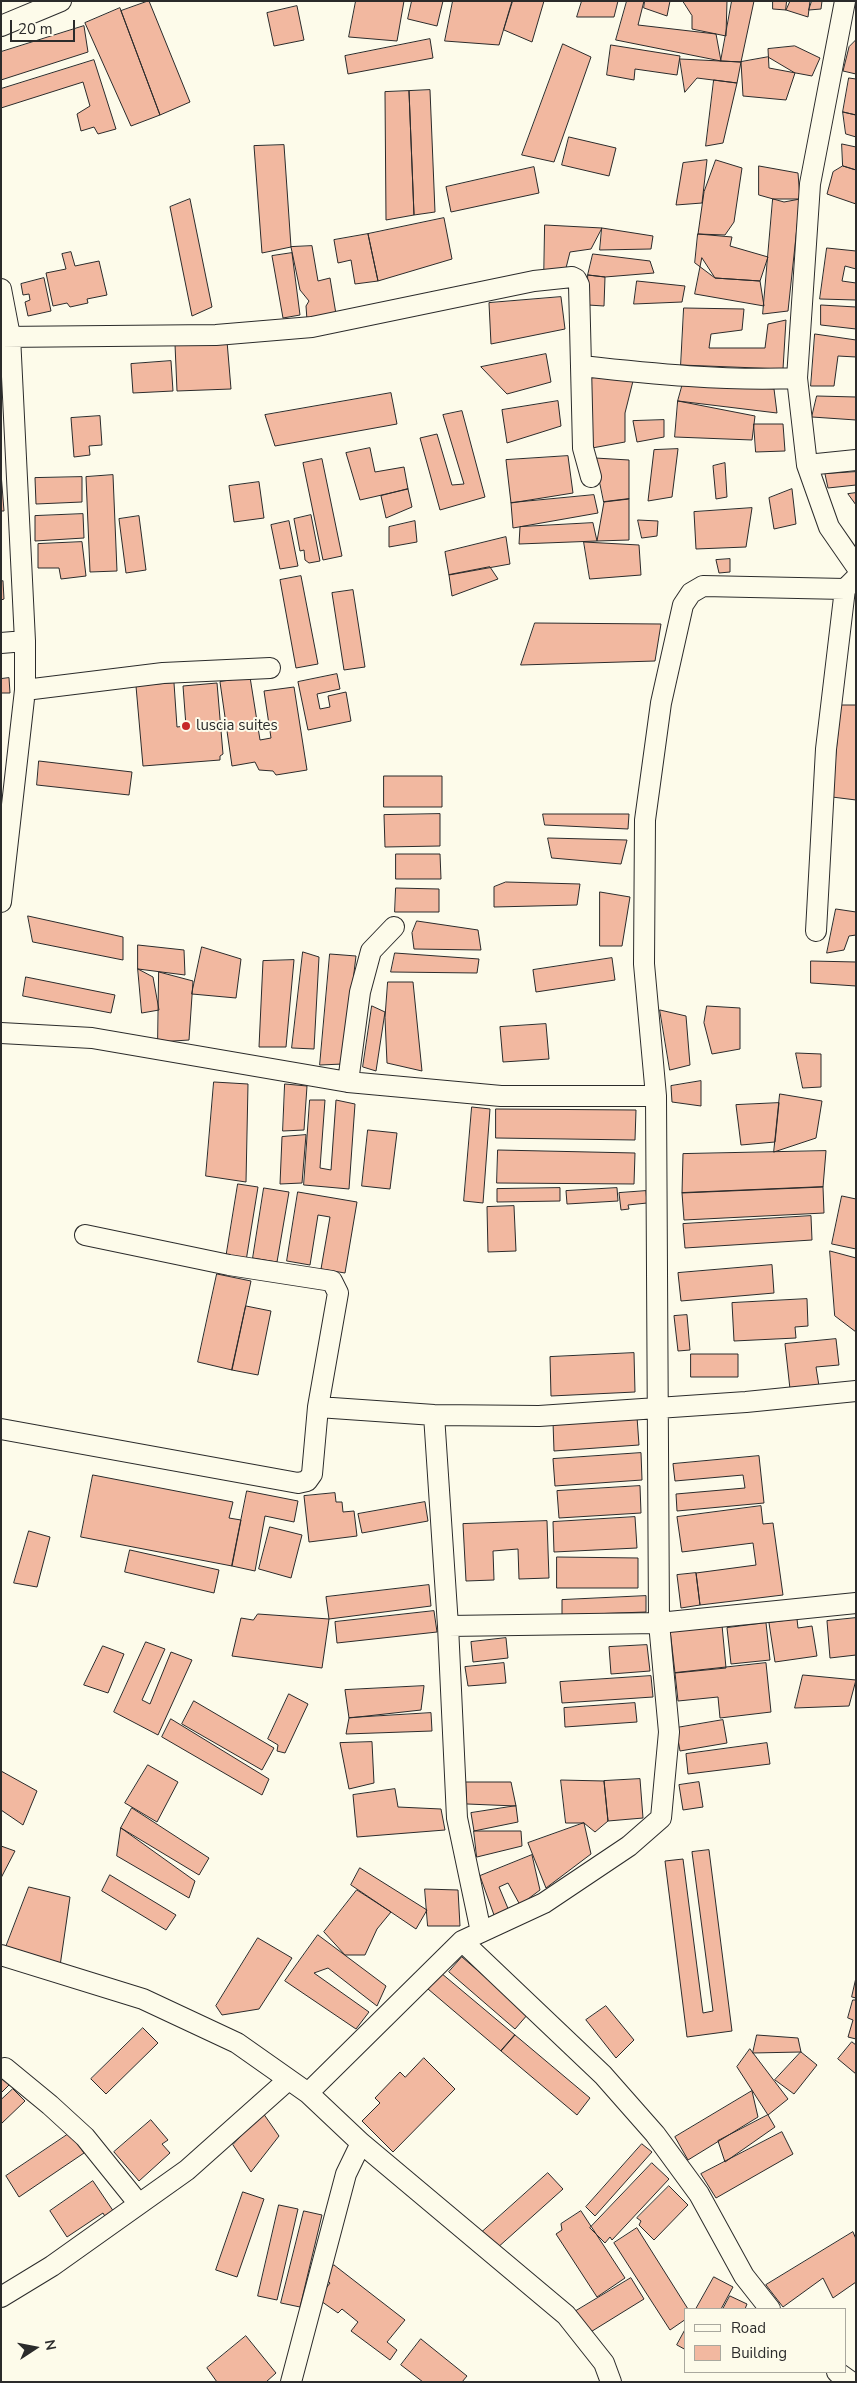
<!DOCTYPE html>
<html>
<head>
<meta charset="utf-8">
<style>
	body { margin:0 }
	#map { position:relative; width:857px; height:2383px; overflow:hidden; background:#fdfbea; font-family:"Nunito Sans",sans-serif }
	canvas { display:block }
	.frame { position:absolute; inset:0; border:2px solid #2b2b2b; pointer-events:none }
	.legend { position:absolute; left:684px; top:2308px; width:162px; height:65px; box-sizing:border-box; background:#fdfbea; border:1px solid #a9a89e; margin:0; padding:6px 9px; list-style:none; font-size:15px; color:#2b2b2b }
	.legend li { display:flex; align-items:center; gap:10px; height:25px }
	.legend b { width:25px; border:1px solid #a9a89e }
	.north { position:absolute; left:10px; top:2323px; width:50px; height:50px; -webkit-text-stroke:4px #fdfbea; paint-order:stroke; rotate:79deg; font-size:14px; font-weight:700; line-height:20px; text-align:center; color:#2b2b2b }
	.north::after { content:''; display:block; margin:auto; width:18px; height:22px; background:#2b2b2b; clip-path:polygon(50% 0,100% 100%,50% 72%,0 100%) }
	.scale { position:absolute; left:10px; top:20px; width:65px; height:22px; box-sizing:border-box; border:2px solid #2b2b2b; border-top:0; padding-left:6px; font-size:15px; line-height:18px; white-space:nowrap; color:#2b2b2b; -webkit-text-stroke:4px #fdfbea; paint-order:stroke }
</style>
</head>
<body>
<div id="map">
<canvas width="857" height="2383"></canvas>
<div class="frame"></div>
<ul class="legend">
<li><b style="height:6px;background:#fdfbea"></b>Road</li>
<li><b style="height:14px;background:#f2b8a0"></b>Building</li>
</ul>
<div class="north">N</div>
<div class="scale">20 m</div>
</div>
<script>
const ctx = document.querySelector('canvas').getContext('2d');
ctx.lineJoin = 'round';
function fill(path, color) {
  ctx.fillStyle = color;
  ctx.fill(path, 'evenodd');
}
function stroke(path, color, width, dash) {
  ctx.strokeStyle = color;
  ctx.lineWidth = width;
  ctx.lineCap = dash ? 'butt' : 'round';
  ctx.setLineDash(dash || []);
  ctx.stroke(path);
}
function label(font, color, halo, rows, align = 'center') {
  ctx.font = font + ' "Nunito Sans",sans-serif';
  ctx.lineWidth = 4;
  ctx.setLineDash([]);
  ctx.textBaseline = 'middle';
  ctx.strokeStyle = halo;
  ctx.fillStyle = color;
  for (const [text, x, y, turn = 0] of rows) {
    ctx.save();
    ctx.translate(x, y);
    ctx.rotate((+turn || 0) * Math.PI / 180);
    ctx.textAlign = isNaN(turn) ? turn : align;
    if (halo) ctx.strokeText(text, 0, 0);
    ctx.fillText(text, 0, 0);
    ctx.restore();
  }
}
const building = new Path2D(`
	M149 1 190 102 160 115 121 11Z
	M356 1H404L397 41 349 37Z
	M412 1H443L437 26 408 19Z
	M453 1H512L499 45 445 41Z
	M513 1H544L532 42 504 30Z
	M582 1H618L614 17H577Z
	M627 1H644L638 25 716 34 721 61 616 40Z
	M645 1H670L667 16 644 8Z
	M683 1H727L726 36 692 29V16Z
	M732 1H754L741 62 721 61Z
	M773 1H790L786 10 773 9Z
	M787 1H810L808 17 786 10Z
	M812 1H822L821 9 809 10Z
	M297 6 304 40 274 46 267 13Z
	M120 8 160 115 131 126 85 23Z
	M84 26 88 52 1 80V52Z
	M430 39 433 58 348 74 345 56Z
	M856 40V74L843 71 849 47Z
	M563 44 591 57 554 162 522 155Z
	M611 45 680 56 677 75 635 69 634 80 607 75Z
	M795 46 820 58 812 76 769 68 768 49Z
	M768 57 795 73 786 100 743 96 741 62Z
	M680 59 741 62 737 83 697 78 685 92Z
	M94 60 116 129 98 134 94 127 81 131 77 114 90 106 83 82 1 108V89Z
	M849 78 856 79V115L843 112Z
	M714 80 737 83 723 143 706 146Z
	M430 90 435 212 414 215 409 91Z
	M409 91 414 215 386 220 385 92Z
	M843 112 856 115V137L846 134Z
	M569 137 616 148 609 176 562 165Z
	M842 144 856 147V170L843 166Z
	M284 145 291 247 262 253 254 146Z
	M707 160 702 203 676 205 683 163Z
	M716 160 742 168 734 222 725 235 698 234 704 192Z
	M759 166 798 173 800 199 784 202 759 195Z
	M843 166 856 170V204L827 194 833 172Z
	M534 167 539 193 451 212 446 187Z
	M190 199 212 307 192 316 170 207Z
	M773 199H800L788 311 763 314Z
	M444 218 452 259 378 281 368 234Z
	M545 225 602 228 591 249 570 252 566 268 544 280Z
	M602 228 653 236 651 249 600 250Z
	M368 234 378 281 355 284 351 260 338 263 334 240Z
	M698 234 732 237 730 246 768 257 760 281 715 278 695 263Z
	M312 246 318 281 330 278 336 314 307 320 306 306 309 301 300 290 291 247Z
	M827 248 856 251V269L845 266 842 281 856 283V300L820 299Z
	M71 252 75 266 99 261 107 295 87 299 88 303 70 307 67 303 53 306 46 273 66 269 62 254Z
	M292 253 300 315 283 318 272 256Z
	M593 254 650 261 654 273 605 277 588 275Z
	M702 258 715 278 760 281 764 306 695 294Z
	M588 275 605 277 604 306 588 305Z
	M44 278 51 311 28 316 25 302 30 300 29 294 23 295 21 284Z
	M637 281 685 286 682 302 634 304Z
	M561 297 565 329 491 344 489 303Z
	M821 305 856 307V329L821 325Z
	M684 308 744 309 742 330 711 334 709 348H765L768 324 786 320 783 369 681 365Z
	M815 334 856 340V357L838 356 834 386H811Z
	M227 341 231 389 177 391 175 344Z
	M546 354 551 382 507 394 481 367Z
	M171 361 173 391 133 393 131 364Z
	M588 376 634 377 625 413V442L592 448Z
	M683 383 774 389 777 413 678 401Z
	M391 393 397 424 275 446 265 415Z
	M817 396 856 397V420L812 417Z
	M558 401 561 426 507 443 502 410Z
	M678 401 755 416 752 440 675 437Z
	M462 411 485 497 440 510 420 438 437 434 452 485 464 484 443 415Z
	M100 416 102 445 89 446 90 455 74 457 71 418Z
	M664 420V437L637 442 633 421Z
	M754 424H783L785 451 756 452Z
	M370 448 375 472 404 467 408 489 360 500 346 453Z
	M678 449 672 497 648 501 654 450Z
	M568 456 573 493 511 503 506 460Z
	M595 458 629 460V499L604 502Z
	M322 459 342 556 323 560 303 463Z
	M725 463 727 497 716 499 713 466Z
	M856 472V485L828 488 825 474Z
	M1 473 4 511H1Z
	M113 475 117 571 90 572 86 477Z
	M82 477V502L36 504 35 478Z
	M259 482 264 518 234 522 229 486Z
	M408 489 412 507 386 518 381 496Z
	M792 489 796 524 774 529 769 498Z
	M856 493V505L848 494Z
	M594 495 598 513 513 528 511 503Z
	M629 499V540L597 541 604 502Z
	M752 508 746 547 696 549 694 512Z
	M83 514 84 538 35 541V516Z
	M311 515 320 561 309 563 305 560 304 550 300 551 294 519Z
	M139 516 146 570 126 573 119 519Z
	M638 520 658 521 657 536 642 538Z
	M289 521 298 566 280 569 271 525Z
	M415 521 417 542 389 547V527Z
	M593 523 597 541 519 544 520 527Z
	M506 537 510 564 449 575 445 552Z
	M82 542 86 576 61 579 59 568H38V544Z
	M584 542 639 545 641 575 590 579Z
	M730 559V572L719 573 716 560Z
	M490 567 498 579 452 596 449 575Z
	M301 576 318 664 296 668 280 580Z
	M3 581 4 599 1 600V582Z
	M353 590 365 667 344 670 332 593Z
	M535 623 661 624 655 661 521 665Z
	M337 674 340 689 317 694 320 709 330 707 328 696 346 692 351 721 308 730 298 682Z
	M250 677 260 740 271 738 264 691 294 687 307 770 276 775 273 771 259 770 255 762 232 766 220 682Z
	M9 678 10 693H1V679Z
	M174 683 177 727 186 726 183 686 217 683 223 754 220 756V760L143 766 136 686Z
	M841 705H856V800L832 797Z
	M39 761 132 772 129 795 37 785Z
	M384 776H442V807H384Z
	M440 814V846L385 847 384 815Z
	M543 814H629L628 829 545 825Z
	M548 838 627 840 621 864 552 858Z
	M396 854H440L441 879H396Z
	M506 882 580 884 577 905 494 907V887Z
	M396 888 439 889V912H395Z
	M600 892 630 897 622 946H600Z
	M836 909 856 912V935L849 936 844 950 827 953Z
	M28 916 123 937V960L33 942Z
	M417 921 478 930 481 950 414 949 412 933Z
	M138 945 184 950 185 975 138 969Z
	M202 947 241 959 236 998 192 994Z
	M303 952 319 957 314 1049 292 1048Z
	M395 953 479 959 477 973 391 972Z
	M330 954 356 956 343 1064 320 1065Z
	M612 958 615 980 536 992 533 970Z
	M294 960 286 1047H259L263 961Z
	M811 961 856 962V986L811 983Z
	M138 969 153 977 159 1010 142 1013Z
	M159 972 193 981 189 1040 158 1042Z
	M26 977 115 995 111 1013 23 996Z
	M388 982H413L422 1071 387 1063 385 1018Z
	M372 1006 385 1012 376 1071 363 1067Z
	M707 1006 740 1008V1049L712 1054 704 1023Z
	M660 1010 686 1016 690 1065 670 1070Z
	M546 1024 549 1059 503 1062 500 1027Z
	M796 1053 821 1054V1087L803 1088Z
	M701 1081V1106L672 1102 671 1086Z
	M214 1082 248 1084 246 1182 206 1176Z
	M285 1084 307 1086 304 1130 283 1131Z
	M780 1094 822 1101 816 1138 774 1152Z
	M310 1100H325L320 1168 331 1170 336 1100 355 1104 349 1189 304 1185Z
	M779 1103 775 1142 741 1145 736 1105Z
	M472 1107 490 1109 483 1203 464 1201Z
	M496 1109 636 1110 635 1140 496 1138Z
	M368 1130 397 1133 390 1189 362 1186Z
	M306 1135 302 1183 280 1184 282 1137Z
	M498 1150 635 1153 634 1184 497 1183Z
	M826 1151 823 1187 682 1193 683 1154Z
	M238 1184 258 1187 246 1261 226 1258Z
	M823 1187 824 1213 684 1220 682 1193Z
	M264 1188 289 1192 277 1262 253 1258Z
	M560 1188V1201L497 1202V1189Z
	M617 1188 618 1201 567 1204 566 1191Z
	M646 1191 647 1203 628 1205 629 1209 621 1210 619 1193Z
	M298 1192 357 1202 345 1273 321 1269 330 1217 318 1215 310 1265 287 1261Z
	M842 1196 856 1199V1249L832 1244Z
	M514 1206 516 1251 488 1252 487 1207Z
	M811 1216 812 1240 685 1248 683 1224Z
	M830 1251 856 1258V1332L835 1316Z
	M772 1265 774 1293 681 1301 678 1273Z
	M217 1274 251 1281 232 1370 198 1362Z
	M807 1299 808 1326 795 1327 796 1338 734 1341 732 1303Z
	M246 1306 271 1311 258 1375 232 1370Z
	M687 1315 690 1350 678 1351 674 1316Z
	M836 1339 839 1365 816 1367 819 1386 790 1389 785 1344Z
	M634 1353 635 1392 551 1396 550 1357Z
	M691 1354H738V1377H691Z
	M637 1417 639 1445 554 1451 553 1422Z
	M641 1453 642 1480 555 1486 553 1459Z
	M759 1456 764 1503 677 1511 676 1494 745 1488 743 1475 675 1481 673 1464Z
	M93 1475 233 1502 229 1518 241 1520 232 1566 81 1537Z
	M640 1486 641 1513 559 1518 557 1491Z
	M247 1491 298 1501 294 1522 265 1516 255 1571 232 1566Z
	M335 1493 336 1502H342L343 1512 354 1511 357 1536 309 1542 304 1496Z
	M425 1502 428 1521 362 1533 358 1514Z
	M761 1506 763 1524 773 1523 783 1595 700 1605 696 1573 756 1565 753 1543 682 1552 677 1517Z
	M635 1517 637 1548 554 1552 553 1522Z
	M547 1521 549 1578 519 1579 518 1549 493 1551 494 1580 466 1581 463 1524Z
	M270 1527 302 1535 291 1578 259 1569Z
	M29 1531 50 1537 37 1587 14 1583Z
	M130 1550 219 1570 214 1593 125 1572Z
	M557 1557 638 1558V1588H557Z
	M696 1573 700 1605 681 1608 677 1575Z
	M429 1585 431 1606 329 1619 326 1597Z
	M646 1596V1612L562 1615V1600Z
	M434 1611 437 1632 337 1643 335 1622Z
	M258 1614 329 1619 322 1668 232 1656 241 1618 253 1620Z
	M856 1618V1655L830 1658 827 1621Z
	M797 1619 798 1628 812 1626 817 1656 775 1662 769 1623Z
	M766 1623 770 1660 731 1664 727 1628Z
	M722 1625 726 1668 675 1673 670 1630Z
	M506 1638 508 1658 473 1662 471 1642Z
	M146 1642 165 1649 142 1700 150 1704 171 1652 192 1660 158 1735 114 1712Z
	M647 1645 650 1671 611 1674 609 1647Z
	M103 1646 124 1654 108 1693 84 1685Z
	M504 1663 506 1683 468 1686 465 1667Z
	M766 1663 771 1712 720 1718 718 1697 678 1701 675 1673Z
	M803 1675 856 1680 849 1706 795 1708Z
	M651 1676 653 1697 562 1703 560 1682Z
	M424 1686 421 1710 349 1718 345 1690Z
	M289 1694 308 1704 285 1753 277 1751 278 1745 268 1739Z
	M194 1701 274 1748 262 1770 182 1724Z
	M635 1703 637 1722 565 1727 564 1708Z
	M431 1713 432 1731 346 1734 349 1718Z
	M171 1719 269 1779 262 1795 162 1737Z
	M723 1720 727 1743 680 1751 676 1728Z
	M372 1742 374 1783 349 1789 340 1743Z
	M767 1743 770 1764 688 1774 686 1754Z
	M148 1765 178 1782 157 1822 125 1803Z
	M1 1771 37 1791 23 1825 1 1810Z
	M640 1779 643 1818 608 1821 604 1781Z
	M561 1780 604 1781 608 1821 595 1832 584 1823H566Z
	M466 1782H511L516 1806 467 1804Z
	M699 1782 703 1807 683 1810 679 1785Z
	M395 1789 398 1807 441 1809 445 1830 357 1837 353 1795Z
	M516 1806 518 1822 474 1831 471 1813Z
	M132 1808 209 1858 199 1875 121 1828Z
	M584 1823 591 1854 546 1888 528 1843Z
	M121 1828 195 1881 189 1898 117 1856Z
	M474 1831H521L522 1846 477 1857Z
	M1 1846 15 1851 1 1878Z
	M709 1850 732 2031 687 2037 665 1861 683 1859 703 2013 713 2011 692 1852Z
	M532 1855 540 1890 520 1905 508 1883 499 1887 512 1918 494 1915 480 1876Z
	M360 1868 427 1910 416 1929 351 1885Z
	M110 1875 176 1915 166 1930 102 1891Z
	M29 1887 70 1897 59 1973 6 1947Z
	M425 1889 458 1890 460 1926H428Z
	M357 1890 391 1912 377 1929 365 1955H345L324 1932Z
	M318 1935 386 1986 377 2006 328 1968 314 1973 369 2012 356 2029 285 1981Z
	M258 1938 292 1958 259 2009 222 2015 216 2006Z
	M462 1957 528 2014 515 2029 449 1972Z
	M441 1973 515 2035 501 2051 428 1989Z
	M856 1978V1998L852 1997Z
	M853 2000H856V2039L848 2037 853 2020 848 2018Z
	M606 2006 634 2040 616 2058 586 2020Z
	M143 2028 158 2043 106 2094 91 2079Z
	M515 2035 590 2098 577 2115 501 2051Z
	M757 2035 798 2038 801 2052 753 2053Z
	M852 2042 856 2045V2074L838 2059Z
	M750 2049 788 2099 768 2115 737 2067Z
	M801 2052 817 2065 794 2094 775 2080Z
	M424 2058 455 2089 393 2152 362 2121 380 2103 375 2098 400 2072 405 2077Z
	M1 2077 9 2085 1 2093Z
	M13 2089 25 2101 1 2124V2100Z
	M752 2091 758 2117 688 2160 675 2137Z
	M263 2113 279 2136 251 2172 233 2145Z
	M768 2115 775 2127 725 2162 718 2141Z
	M151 2120 168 2140 162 2144 170 2153 139 2181 114 2152Z
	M782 2132 793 2154 716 2198 701 2174Z
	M70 2133 84 2153 19 2197 6 2176Z
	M642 2144 652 2152 595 2216 586 2207Z
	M652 2163 669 2179 612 2240 610 2237 605 2243 590 2228Z
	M548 2173 563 2189 496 2249 481 2233Z
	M93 2181 116 2215 107 2220 103 2213 67 2237 50 2211Z
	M669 2186 688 2205 654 2240 639 2225 641 2221 637 2218Z
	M243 2192 264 2199 237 2277 216 2270Z
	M279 2205 298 2209 277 2300 258 2296Z
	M304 2211 322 2215 300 2307 281 2303Z
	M581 2211 625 2278 597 2297 556 2234 562 2230 561 2224Z
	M637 2228 688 2309H686V2319L670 2330 614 2243Z
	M853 2232 856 2239V2282L833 2298 823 2278 783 2307 766 2285Z
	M334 2265 405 2320 387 2342 397 2350 390 2360 351 2331 358 2322 342 2309 338 2313 318 2299 330 2283 324 2278Z
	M714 2277 733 2287 721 2309H696Z
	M631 2278 644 2299 589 2333 576 2311Z
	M730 2296 747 2304 745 2309H723Z
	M686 2328V2350L677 2345Z
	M246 2336 276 2373 266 2382H217L207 2368Z
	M421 2339 467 2376 462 2382H423L401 2365Z`);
const minor = new Path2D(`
	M845 1 810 184 797 378 807 465 829 527 856 566
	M1 26 61 1
	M1 289 10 336 25 641V690L1 902
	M1 337 216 335 312 327 534 281 572 277 576 279 579 285 583 448 591 477
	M582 366C653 374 725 381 797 378
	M807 465 856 460
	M1 643 25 641
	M25 690 163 673 270 668
	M816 931 826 749 845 589 855 579
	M1 1033 92 1038 348 1082 501 1096H656
	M348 1082 360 992 371 951 394 927
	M318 1407 434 1415 539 1416 746 1402 856 1391
	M434 1415 448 1626 457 1818 481 1932
	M1 1429 298 1483 307 1481 312 1474 318 1407 338 1293 332 1281 229 1265 85 1235
	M448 1626 659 1623 856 1603
	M462 1941 603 2075 655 2134 699 2194 744 2276 770 2309
	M1 1955 143 1999 237 2043 308 2093 361 2143 346 2174 291 2382
	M5 2068 50 2105 85 2137 139 2204
	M308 2093 462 1941 544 1903 629 1846 661 1818 669 1732 659 1623 656 1096 644 964 645 820 661 703 683 605 691 593 703 586 845 589
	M361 2143 566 2315 604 2363 611 2382
	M1 2297 52 2266 187 2170 288 2080
	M837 2372 851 2382`);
const markers = [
	[186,726,5,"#c62828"]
];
const poiNames = [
	["luscia suites",196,726]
];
fill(building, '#f2b8a0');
stroke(building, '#2b2b2b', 1);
stroke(minor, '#2b2b2b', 22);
stroke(minor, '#fdfbea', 20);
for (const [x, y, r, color] of markers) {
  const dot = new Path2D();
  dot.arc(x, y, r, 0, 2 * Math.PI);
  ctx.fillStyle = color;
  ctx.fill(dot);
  stroke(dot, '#fdfbea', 2);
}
label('15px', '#2b2b2b', '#fdfbea', poiNames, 'left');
</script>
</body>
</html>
